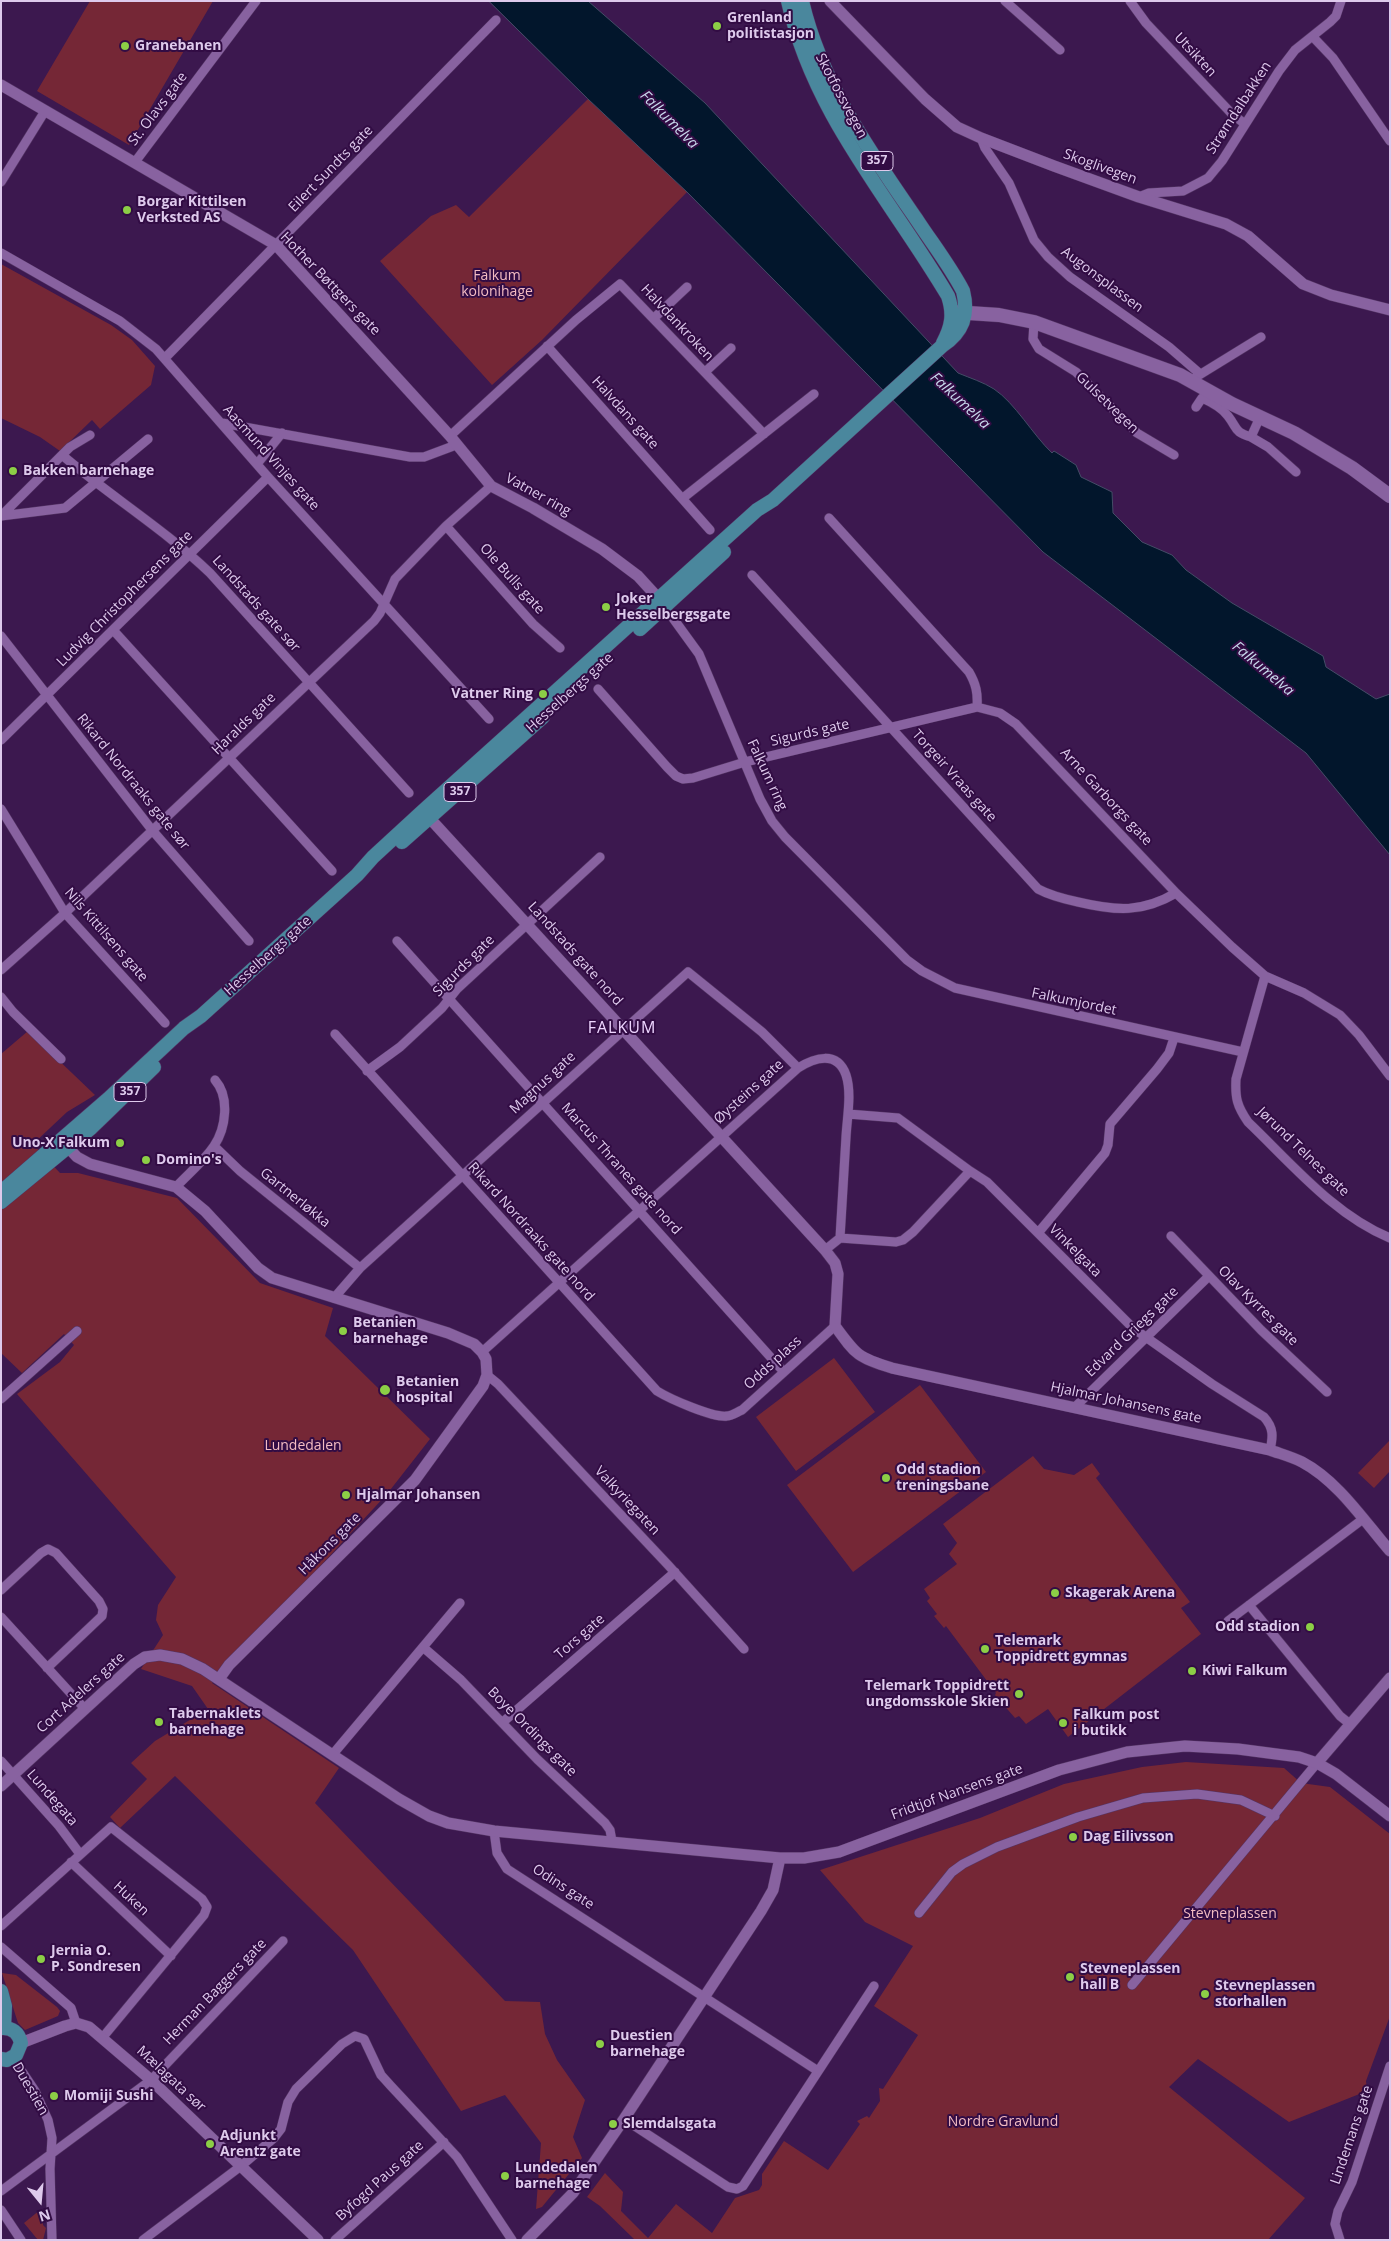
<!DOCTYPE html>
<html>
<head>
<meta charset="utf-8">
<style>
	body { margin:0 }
	#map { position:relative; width:1391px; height:2241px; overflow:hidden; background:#3c184f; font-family:"Open Sans",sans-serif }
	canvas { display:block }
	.frame { position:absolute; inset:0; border:2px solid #decaec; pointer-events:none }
	.north { position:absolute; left:15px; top:2176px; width:50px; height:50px; -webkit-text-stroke:4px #320c44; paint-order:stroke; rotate:163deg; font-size:14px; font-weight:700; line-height:20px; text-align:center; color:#decaec }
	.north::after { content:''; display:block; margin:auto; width:18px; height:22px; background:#decaec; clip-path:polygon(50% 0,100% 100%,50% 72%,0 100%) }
</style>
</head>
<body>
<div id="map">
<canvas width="1391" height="2241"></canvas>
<div class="frame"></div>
<div class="north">N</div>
</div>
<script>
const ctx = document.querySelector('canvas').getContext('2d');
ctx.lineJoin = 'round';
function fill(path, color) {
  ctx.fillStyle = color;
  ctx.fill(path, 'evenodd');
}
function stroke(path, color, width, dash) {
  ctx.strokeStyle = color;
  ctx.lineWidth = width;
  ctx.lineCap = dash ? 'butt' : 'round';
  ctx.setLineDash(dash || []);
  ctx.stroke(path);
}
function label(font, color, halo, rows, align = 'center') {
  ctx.font = font + ' "Open Sans",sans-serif';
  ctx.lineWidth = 4;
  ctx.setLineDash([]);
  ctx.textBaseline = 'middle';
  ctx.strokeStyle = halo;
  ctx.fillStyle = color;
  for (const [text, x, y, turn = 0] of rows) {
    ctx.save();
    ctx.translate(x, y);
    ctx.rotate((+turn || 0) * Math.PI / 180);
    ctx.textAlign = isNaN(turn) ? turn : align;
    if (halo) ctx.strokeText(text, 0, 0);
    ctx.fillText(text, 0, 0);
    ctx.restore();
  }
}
const green = new Path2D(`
	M90 1H213L129 145 37 91Z
	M588 99 687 192 542 340 492 385 380 261 431 216 456 205 469 217Z
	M1 264 111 325 132 340 155 366 151 385 100 429 92 420 60 451 40 437 1 418Z
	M28 1031 95 1095 67 1112 33 1144 60 1173H78L177 1198 260 1283 333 1308 325 1336 430 1439 387 1494 212 1683 339 1768 315 1803 505 2001 540 2002 545 2034 557 2060 585 2100 573 2137 582 2158 542 2207 536 2209 541 2143 505 2095 461 2111 353 1950 175 1776 120 1828 110 1817 147 1779 131 1763 155 1741 208 1709 192 1686 141 1669 163 1635 156 1620 158 1605 176 1577 17 1394 60 1362 74 1345 64 1334 22 1373 1 1353V1054Z
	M834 1358 875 1412 796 1471 756 1417Z
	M920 1385 986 1472 853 1572 787 1485Z
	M1390 1440V1471L1374 1488 1358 1473Z
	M1033 1456 1044 1469 1074 1475 1092 1463 1100 1474 1096 1478 1190 1602 1181 1608 1201 1634 1068 1737 1048 1709 1026 1724 1019 1716 1015 1718 995 1695 996 1693 946 1626 944 1628 934 1616 937 1614 927 1601 930 1598 924 1589 957 1564 949 1554 957 1543 943 1524Z
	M1186 1762 1284 1768 1301 1783 1330 1787 1390 1834V2016L1366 2081 1367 2091 1289 2122 1198 2059 1169 2087 1305 2198 1268 2240H635L600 2206 587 2197 605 2173 623 2192 621 2211 648 2238 676 2204 712 2233 735 2198 759 2190 762 2185V2174L784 2141 828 2170 860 2124 857 2121 867 2116 869 2118 880 2101 879 2088 883 2089 918 2035 874 2006 913 1946 865 1922 820 1870 980 1818 1064 1784 1142 1767Z
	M2 1973 16 1975 57 2007 60 2011 58 2016 25 2030 18 2023Z
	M40 2210 43 2214V2225L46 2228 43 2240H38L24 2223Z`);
const water = new Path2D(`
	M489 1H588L705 103 958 373C970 378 983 382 994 389 1015 403 1033 435 1052 453L1054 451 1076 465 1081 477 1112 492 1113 513 1142 542 1172 555 1186 570 1232 603 1323 656 1326 667 1376 699 1390 694V855L1306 753 1043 552 687 192 588 99Z`);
const minor = new Path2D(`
	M1005 1 1060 50
	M1130 1 1146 23 1232 114 1245 124
	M1313 37 1333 58 1390 141
	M981 138 985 148 1009 183 1034 240 1048 257 1070 277 1169 347 1199 373
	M135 162 256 1
	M1 182 45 111
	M1139 197 1149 193 1183 191 1208 178 1222 161 1279 71 1295 50 1330 22 1336 16 1341 1
	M1 253 120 321 156 349 268 477 489 719
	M654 318 687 287
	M1034 322 1033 339 1039 349 1076 372 1137 433 1174 455
	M547 346 710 530
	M165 358 496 20
	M705 372 731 348
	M1196 377 1261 337
	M1196 407 1202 398C1211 402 1222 408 1228 416 1238 429 1234 432 1251 437
	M1260 417 1251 437 1268 447 1296 472
	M222 423 410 457H424L456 445
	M450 436 576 320 620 284 764 434
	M62 455C110 496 164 529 210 573L409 793
	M257 464 282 433
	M683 498 814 394
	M1 516 65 508 148 439
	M1 516 70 447 90 435
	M829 518 969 672C976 684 978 693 977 707L1000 713 1016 724 1176 893 1232 947 1265 976 1304 993 1340 1015 1359 1035 1390 1076
	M446 526 533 624 560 648
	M752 575 1038 889C1051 896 1064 899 1078 902 1116 911 1142 913 1176 893
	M662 603 699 654 760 799 772 821 785 837 907 960 922 971 955 988 1243 1052
	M114 631 332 871
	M1 636 152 830 249 941
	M598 689 667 767 676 776 683 779 693 778 745 762 977 707
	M1 740 268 477
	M1 809 65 913 165 1023
	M397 941 783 1371
	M1 970 65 913 374 621 380 613 395 579 446 526 491 486
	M1265 976 1236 1079C1235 1098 1237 1106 1248 1122 1291 1163 1334 1215 1390 1238
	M1 997 13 1012 61 1059
	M335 1034 657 1391C670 1399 713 1418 727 1416 732 1416 737 1412 742 1410L835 1326
	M367 1071 400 1047 442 1008 457 989 600 857
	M848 1114 898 1118 970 1171
	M214 1146 240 1171 360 1268
	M176 1187C188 1174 204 1161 214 1146 226 1128 230 1097 215 1080
	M1038 1233 1105 1153 1108 1145 1110 1124 1157 1069 1169 1053 1174 1038
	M1171 1236 1261 1330 1327 1392
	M840 1238 896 1242 903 1240 913 1232 970 1171 987 1182 1133 1328 1212 1384 1264 1417C1274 1428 1273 1437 1270 1450
	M334 1298 360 1268 688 972 762 1032 798 1068
	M482 1352 798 1068C814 1058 837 1050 846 1075 852 1093 847 1118 846 1137 844 1170 842 1204 840 1238L825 1250
	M487 1375 498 1384 669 1566 744 1649
	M1 1399 77 1331
	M1075 1407 1208 1277
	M1 1590 41 1553 48 1549 56 1553 99 1601 103 1609 102 1616 47 1668
	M1249 1605 1340 1716 1350 1724
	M1 1617 85 1709
	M1228 1621 1363 1519
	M424 1648 461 1680 537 1759 605 1823 610 1830 612 1841
	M503 1722 675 1572
	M333 1754 460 1603
	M1 1761 59 1826 80 1854
	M494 1831 497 1853 507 1869 818 2071
	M71 1862 171 1956
	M919 1913 952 1872 963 1864 997 1847 1078 1817 1143 1798 1197 1794 1241 1800 1275 1816
	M1 1926 111 1827 202 1899 207 1907 204 1915 103 2037
	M1 1947 71 2008 76 2023
	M1132 1985 1317 1763
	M13 2058 35 2091 48 2120 52 2138 50 2169 52 2240
	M624 2119 728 2187 737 2189 743 2186 874 1986
	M1 2191 151 2080 283 1941
	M1 2210 21 2240
	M143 2240 241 2166 274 2138 281 2129 288 2102 296 2089 342 2044 355 2036 364 2039 381 2075 390 2085 457 2157 512 2240
	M335 2240 444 2142
	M1340 2240 1335 2224 1338 2211 1352 2182 1390 2066`);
const tertiary = new Path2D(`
	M830 1 925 99 957 127 981 138 1054 166 1139 197 1226 224 1248 236 1303 284 1331 295 1390 310
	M1 85 276 245 450 436 491 486 533 508 602 549 638 576 659 599
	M424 812 825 1250 835 1263 838 1274 835 1326C856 1355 858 1358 892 1368L1270 1450C1281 1454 1292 1457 1302 1462 1338 1481 1364 1521 1390 1551
	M62 1141 77 1157 90 1164 176 1187 205 1211 258 1268 272 1278 448 1333 474 1344 482 1352 486 1359 487 1375 483 1386 415 1480 229 1665 219 1679
	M1317 1763 1390 1678
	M1 1786 134 1664 145 1657 160 1655 182 1659 203 1669 399 1799 429 1816 448 1823 494 1831 780 1858H804L839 1852 1059 1770 1127 1752 1185 1746 1238 1749 1299 1757 1317 1763 1336 1774 1390 1816
	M21 2043 65 2026 76 2023 89 2027 151 2080 318 2240
	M527 2240 573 2193 624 2119 761 1911 773 1890 780 1858`);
const secondary = new Path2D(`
	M953 312 999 315 1034 322 1180 375 1232 404 1294 433 1352 468 1390 496`);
const primary = new Path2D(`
	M788 1C814 116 890 198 948 296 954 314 952 326 943 343
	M640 629 724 552
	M402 842 543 717
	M1 1192 108 1099 184 1028 201 1016 357 875 373 857 423 811 757 510 773 500 942 346C963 332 969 315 963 291 950 266 932 243 917 220 870 152 821 83 802 1
	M1 1202 91 1128 154 1067
	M1 1991 5 2006 4 2028
	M1 2028C12 2027 19 2033 21 2043L16 2055 7 2060 1 2059`);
const markers = [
	[717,26,5,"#8cce46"],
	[125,46,5,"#8cce46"],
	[127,210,5,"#8cce46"],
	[13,471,5,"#8cce46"],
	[606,607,5,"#8cce46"],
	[543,694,5,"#8cce46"],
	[120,1143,5,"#8cce46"],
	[146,1160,5,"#8cce46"],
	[343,1331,5,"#8cce46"],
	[385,1390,6,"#8cce46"],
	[886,1478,5,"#8cce46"],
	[346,1495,5,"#8cce46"],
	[1055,1593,5,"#8cce46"],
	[1310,1627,5,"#8cce46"],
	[985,1649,5,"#8cce46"],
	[1192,1671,5,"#8cce46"],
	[1019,1694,5,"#8cce46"],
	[159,1722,5,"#8cce46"],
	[1063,1723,5,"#8cce46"],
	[1073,1837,5,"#8cce46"],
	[41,1959,5,"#8cce46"],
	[1070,1977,5,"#8cce46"],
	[1205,1994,5,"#8cce46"],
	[600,2044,5,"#8cce46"],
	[54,2096,5,"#8cce46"],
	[613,2124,5,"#8cce46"],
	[210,2144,5,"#8cce46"],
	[505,2176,5,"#8cce46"]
];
const shields = [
	[877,161,32],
	[460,792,32],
	[130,1092,32]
];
const shieldNames = [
	["357",877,161],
	["357",460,792],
	["357",130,1092]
];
const poiNames = [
	["Grenland",727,18],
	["politistasjon",727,34],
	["Granebanen",135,46],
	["Borgar Kittilsen",137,202],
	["Verksted AS",137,218],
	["Bakken barnehage",23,471],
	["Joker",616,599],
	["Hesselbergsgate",616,615],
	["Vatner Ring",533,694,"right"],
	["Uno-X Falkum",110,1143,"right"],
	["Domino's",156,1160],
	["Betanien",353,1323],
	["barnehage",353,1339],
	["Betanien",396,1382],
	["hospital",396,1398],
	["Odd stadion",896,1470],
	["treningsbane",896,1486],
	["Hjalmar Johansen",356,1495],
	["Skagerak Arena",1065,1593],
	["Odd stadion",1300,1627,"right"],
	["Telemark",995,1641],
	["Toppidrett gymnas",995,1657],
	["Kiwi Falkum",1202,1671],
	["Telemark Toppidrett",1009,1686,"right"],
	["ungdomsskole Skien",1009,1702,"right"],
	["Tabernaklets",169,1714],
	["barnehage",169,1730],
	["Falkum post",1073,1715],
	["i butikk",1073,1731],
	["Dag Eilivsson",1083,1837],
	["Jernia O.",51,1951],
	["P. Sondresen",51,1967],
	["Stevneplassen",1080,1969],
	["hall B",1080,1985],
	["Stevneplassen",1215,1986],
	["storhallen",1215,2002],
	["Duestien",610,2036],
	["barnehage",610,2052],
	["Momiji Sushi",64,2096],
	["Slemdalsgata",623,2124],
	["Adjunkt",220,2136],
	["Arentz gate",220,2152],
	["Lundedalen",515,2168],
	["barnehage",515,2184]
];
const streetNames = [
	["Utsikten",1195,55,47],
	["Skotfossvegen",841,96,62],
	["Strømdalbakken",1239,108,-57],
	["St. Olavs gate",158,109,-53],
	["Skoglivegen",1100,167,20],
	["Eilert Sundts gate",331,169,-46],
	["Augonsplassen",1102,280,37],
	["Hother Bøttgers gate",330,284,46],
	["Halvdankroken",677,323,47],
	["Gulsetvegen",1107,403,44],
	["Halvdans gate",625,413,48],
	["Aasmund Vinjes gate",271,458,48],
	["Vatner ring",538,495,29],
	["Ole Bulls gate",512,579,48],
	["Ludvig Christophersens gate",125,599,-45],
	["Landstads gate sør",256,604,48],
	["Hesselbergs gate",570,693,-42],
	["Haralds gate",244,724,-44],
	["Sigurds gate",810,733,-13],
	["Falkum ring",767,775,65],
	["Torgeir Vraas gate",954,776,48],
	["Rikard Nordraaks gate sør",133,782,51],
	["Arne Garborgs gate",1106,797,47],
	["Nils Kittilsens gate",106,935,49],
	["Landstads gate nord",575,954,48],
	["Hesselbergs gate",268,956,-42],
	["Sigurds gate",464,966,-45],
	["Falkumjordet",1074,1002,12],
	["Magnus gate",543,1083,-43],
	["Øysteins gate",749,1092,-42],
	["Jørund Telnes gate",1303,1152,44],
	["Marcus Thranes gate nord",621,1169,48],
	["Gartnerløkka",295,1198,39],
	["Rikard Nordraaks gate nord",531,1232,48],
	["Vinkelgata",1075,1251,45],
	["Olav Kyrres gate",1258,1306,45],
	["Edvard Griegs gate",1132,1332,-44],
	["Odds plass",773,1363,-42],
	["Hjalmar Johansens gate",1126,1403,12],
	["Valkyriegaten",627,1501,47],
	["Håkons gate",330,1544,-45],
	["Tors gate",580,1637,-41],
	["Cort Adelers gate",81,1693,-42],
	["Boye Ordings gate",532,1732,45],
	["Fridtjof Nansens gate",957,1792,-20],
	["Lundegata",52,1798,49],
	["Odins gate",563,1887,33],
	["Huken",131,1899,43],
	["Herman Baggers gate",215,1992,-46],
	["Mælagata sør",171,2079,43],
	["Duestien",30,2089,60],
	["Lindemans gate",1352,2135,-71],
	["Byfogd Paus gate",380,2181,-42]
];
const parkNames = [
	["Falkum",497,276],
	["kolonihage",497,292],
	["Lundedalen",303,1446],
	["Stevneplassen",1230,1914],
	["Nordre Gravlund",1003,2122]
];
const waterNames = [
	["Falkumelva",669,120,45],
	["Falkumelva",960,401,43],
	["Falkumelva",1263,669,40]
];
const quarterNames = [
	["FALKUM",622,1028]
];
fill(green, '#752736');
fill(water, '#02162c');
stroke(water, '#444c66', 1);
stroke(minor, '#543564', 10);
stroke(tertiary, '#543564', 12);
stroke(secondary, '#543564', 15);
stroke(primary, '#543564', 15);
stroke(minor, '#8862a0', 9);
stroke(tertiary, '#8862a0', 11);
stroke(secondary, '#8862a0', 14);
stroke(primary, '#4a879d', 14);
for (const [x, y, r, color] of markers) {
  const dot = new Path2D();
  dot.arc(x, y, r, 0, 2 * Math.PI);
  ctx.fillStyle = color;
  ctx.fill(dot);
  stroke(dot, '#320c44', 2);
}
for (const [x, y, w] of shields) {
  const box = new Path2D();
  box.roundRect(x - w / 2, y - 9.5, w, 19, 4);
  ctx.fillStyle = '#320c44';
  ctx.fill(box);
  stroke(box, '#decaec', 1);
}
label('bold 12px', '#decaec', null, shieldNames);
label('bold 14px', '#decaec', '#320c44', poiNames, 'left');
label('14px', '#decaec', '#320c44', streetNames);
label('14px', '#f4bcc2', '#320c44', parkNames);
label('italic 15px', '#c8d9ec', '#320c44', waterNames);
ctx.letterSpacing = '1px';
label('16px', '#eed6ff', '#320c44', quarterNames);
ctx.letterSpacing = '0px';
</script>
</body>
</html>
